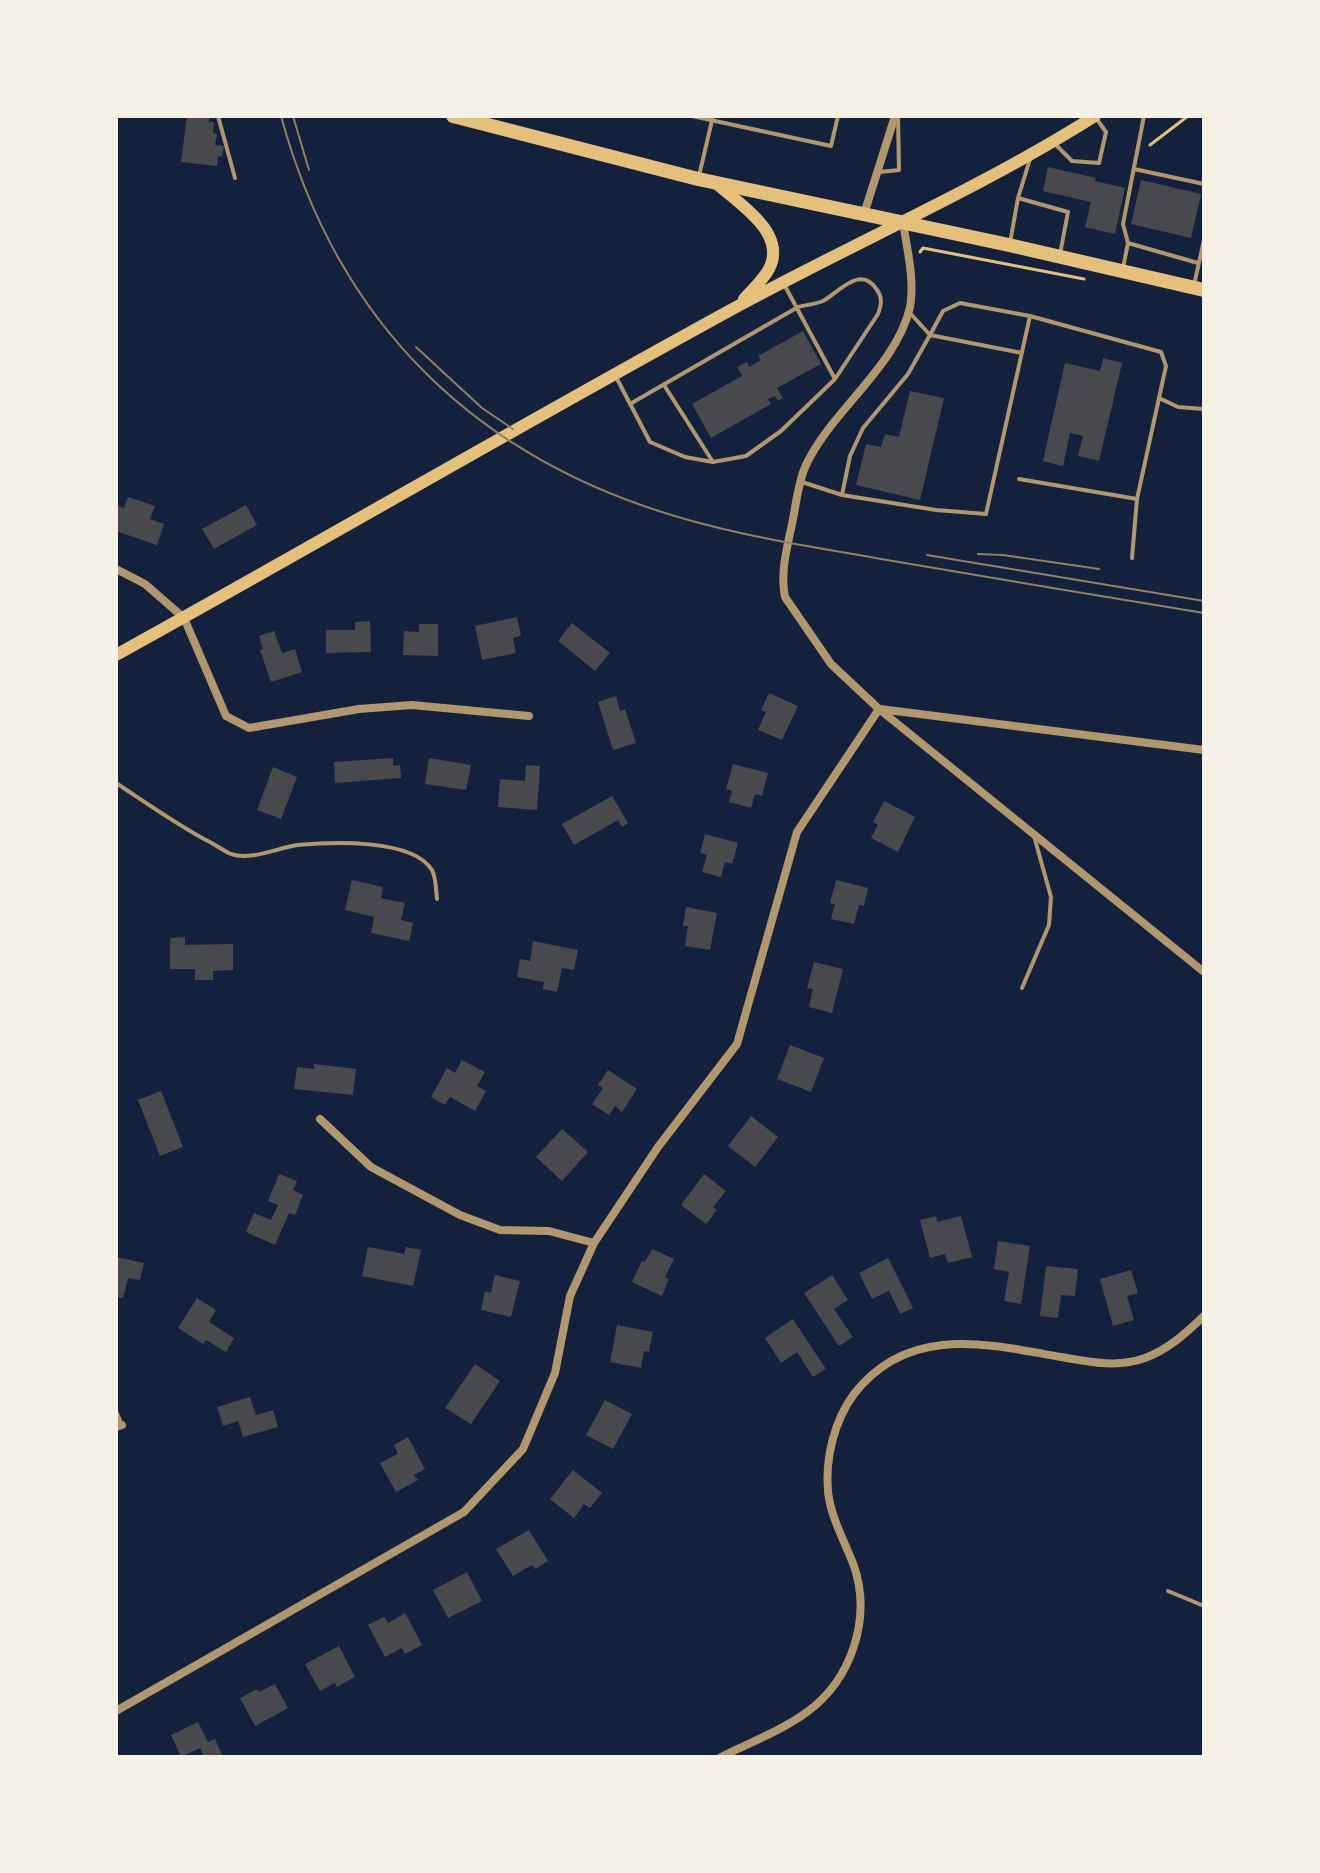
<!DOCTYPE html>
<html>
<head>
<meta charset="utf-8">
<style>
	body { margin:0 }
	#map { position:relative; width:1320px; height:1873px; overflow:hidden; background:#14213d; font-family:"PT Sans Narrow",sans-serif }
	canvas { display:block }
	.frame { position:absolute; inset:0; border:118px solid #f6f1e7; pointer-events:none }
</style>
</head>
<body>
<div id="map">
<canvas width="1320" height="1873"></canvas>
<div class="frame"></div>
</div>
<script>
const ctx = document.querySelector('canvas').getContext('2d');
ctx.lineJoin = 'round';
function fill(path, color) {
  ctx.fillStyle = color;
  ctx.fill(path, 'evenodd');
}
function stroke(path, color, width, dash) {
  ctx.strokeStyle = color;
  ctx.lineWidth = width;
  ctx.lineCap = dash ? 'butt' : 'round';
  ctx.setLineDash(dash || []);
  ctx.stroke(path);
}
const building = new Path2D(`
	M187 116H210L209 122H214L213 133 217 134 215 145 224 146 222 157 218 156 217 166 181 162Z
	M1048 167 1096 178 1095 181 1125 188 1115 234 1085 227 1091 202 1043 191Z
	M1141 180 1201 194 1191 238 1131 224Z
	M803 331 821 364 777 388 783 398 778 401 775 396 768 399 771 404 711 438 692 404 742 376 737 367 747 362 749 367 761 360 758 356Z
	M1103 358 1122 363 1099 461 1078 456 1083 436 1070 433 1063 466 1043 461 1065 363 1100 371Z
	M910 391 944 398 920 500 856 485 866 444 881 447 885 434 899 437Z
	M128 497 155 506 150 519 164 524 157 545 116 531V505L124 508Z
	M246 505 257 525 214 549 202 529Z
	M517 617 521 636 513 638 516 653 482 660 475 626Z
	M370 621 371 652 326 653V630H355V622Z
	M572 623 610 653 595 671 558 641Z
	M419 624H438V656L403 655 404 631 419 632Z
	M274 631 282 653 295 649 302 672 271 682 260 650 263 649 259 636Z
	M769 693 798 706 782 740 758 730 766 712 761 710Z
	M616 696 620 711 625 709 636 743 613 750 598 702Z
	M393 758V766L400 765 401 778 335 783 334 762Z
	M429 758 471 765 466 790 425 784Z
	M733 764 768 773 762 796 755 794 751 808 729 802 732 791 726 789Z
	M526 765 540 766 537 810 498 807 500 779 525 781Z
	M273 767 297 777 281 819 257 810Z
	M612 796 628 823 622 827 618 820 574 845 562 824Z
	M884 801 915 817 898 852 871 838 878 825 873 822Z
	M705 834 738 843 732 864 725 862 721 877 702 872 707 855 700 853Z
	M352 880 383 887 381 898 405 903 401 920 413 923 409 941 371 933 374 917 345 910Z
	M836 880 868 888 864 906 859 905 854 924 831 919 835 904 830 903Z
	M686 907 717 913 710 950 685 946 688 926H683Z
	M185 937V945L233 944V970L213 971V980H195V969H170V938Z
	M533 941 578 950 574 970 562 968 557 992 543 989 544 982 517 977 520 959 530 961Z
	M814 962 843 969 832 1013 809 1007 813 989 807 988Z
	M790 1045 824 1058 811 1092 777 1079Z
	M462 1060 485 1072 477 1086 486 1091 475 1111 450 1097 445 1105 431 1097 447 1068 455 1073Z
	M314 1064 356 1069 353 1095 294 1089 297 1067 314 1069Z
	M608 1070 637 1089 622 1112 615 1106 609 1115 592 1104 603 1088 598 1085Z
	M161 1091 183 1147 160 1156 138 1100Z
	M751 1116 778 1137 755 1167 728 1146Z
	M562 1129 588 1152 562 1181 536 1157Z
	M279 1174 297 1181 293 1190 303 1195 295 1215 289 1213 275 1245 246 1232 254 1213 271 1220 278 1205 268 1201Z
	M704 1174 726 1191 713 1207 717 1210 706 1224 681 1205Z
	M936 1216 937 1222 961 1216 972 1257 948 1263 945 1254 930 1258 920 1220Z
	M998 1241 1030 1246 1021 1304 1004 1301 1009 1272 994 1269Z
	M368 1247 404 1254 406 1247 421 1250 413 1286 362 1276Z
	M652 1249 674 1259 665 1277 669 1279 662 1296 632 1282 642 1261 645 1262Z
	M116 1257 144 1263 140 1280 128 1278 123 1298 116 1297Z
	M888 1258 913 1308 900 1314 889 1291 872 1299 859 1273Z
	M1046 1266 1078 1269 1075 1296 1061 1295 1058 1318 1040 1316Z
	M1131 1270 1138 1293 1127 1296 1134 1320 1113 1326 1100 1279Z
	M495 1275 520 1281 511 1317 481 1310 485 1291 491 1293Z
	M832 1275 848 1300 834 1309 853 1337 839 1346 804 1293Z
	M197 1298 216 1310 209 1322 234 1338 226 1352 206 1340 203 1344 178 1328Z
	M793 1319 826 1369 813 1377 797 1352 781 1363 765 1338Z
	M617 1325 653 1332 649 1352 644 1351 641 1368 610 1362Z
	M475 1364 500 1381 471 1424 445 1408Z
	M250 1397 256 1415 273 1410 278 1427 243 1437 238 1421 223 1426 217 1407Z
	M605 1400 632 1414 613 1449 586 1435Z
	M408 1437 425 1469 414 1475 418 1480 396 1492 380 1463 398 1454 394 1445Z
	M573 1470 602 1493 590 1508 584 1504 574 1518 550 1499Z
	M529 1530 548 1561 535 1569 532 1565 513 1576 496 1549Z
	M467 1572 482 1601 448 1618 433 1590Z
	M405 1613 422 1645 405 1654 402 1648 385 1657 368 1625 384 1617 388 1623Z
	M339 1646 355 1677 337 1687 335 1683 320 1691 305 1664Z
	M275 1684 288 1708 255 1726 240 1698 257 1689 259 1692Z
	M198 1722 208 1742 215 1739 223 1757H204L200 1748 181 1757 171 1735Z`);
const path = new Path2D(`
	M1150 145 1188 116
	M920 252 923 248 1084 279`);
const service = new Path2D(`
	M218 116 235 178
	M692 116 831 146 838 116
	M1144 116 1123 224 1128 243 1198 263
	M1055 144 1072 161 1099 163 1106 132 1096 118
	M1030 159 1018 198 1068 212 1060 254
	M1134 169 1204 184
	M880 172 899 170 898 116
	M699 176 713 116
	M1010 243 1018 198
	M1123 268 1128 243
	M1194 285 1204 240
	M785 286 835 379
	M1030 316 1161 352 1166 366 1137 499 1132 558
	M615 375 650 442 685 457 713 462 746 456 781 431 835 379 878 314C881 306 883 298 877 290 861 264 839 292 823 301 816 304 806 305 798 307L630 404
	M664 385 713 462
	M1159 398 1178 407 1204 409
	M1019 479 1137 499
	M802 482 842 495 850 456 863 428 908 374 930 335 910 313
	M842 495 936 510 986 514 1030 316 960 303 943 311 930 335 1022 353
	M116 783C145 802 173 822 204 839 213 843 222 850 231 854 251 861 277 848 297 845 330 842 412 838 432 870 436 877 436 890 437 899
	M1022 988 1049 925 1051 897 1034 836
	M116 1411 121 1423
	M1168 1591 1204 1606`);
const minor = new Path2D(`
	M864 214 895 116
	M903 222C907 250 915 280 910 307 897 366 831 411 806 465 798 482 796 505 792 524 787 548 780 573 785 597L831 664 879 709 1204 972
	M116 569 145 584 184 618 226 716 249 728 359 709 412 705 529 716
	M880 709 1204 750
	M320 1119 371 1167 460 1215 500 1230 549 1231 594 1243
	M116 1427 122 1425
	M116 1711 464 1512 523 1449 555 1373 570 1296 594 1243 658 1147 737 1044 797 832 879 709
	M721 1757C749 1743 781 1731 807 1712 851 1680 872 1619 854 1566 845 1542 831 1518 828 1492 825 1459 834 1421 854 1394 908 1324 987 1344 1061 1357 1089 1362 1118 1368 1145 1358 1169 1349 1186 1333 1204 1316`);
const secondary = new Path2D(`
	M716 183C738 203 788 233 769 269 763 280 752 290 744 299
	M116 655C324 540 529 420 738 306 856 242 981 188 1095 116`);
const trunk = new Path2D(`
	M453 116 698 179 1009 245 1204 290`);
const tram = new Path2D(`
	M281 116C338 325 477 460 685 519 751 538 820 548 887 560 993 578 1098 596 1204 613
	M293 116 309 170
	M416 347 482 408 513 429
	M978 554 1003 555 1099 569
	M927 555 1204 601`);
fill(building, '#48494c');
stroke(path, '#e5c07b', 3);
stroke(service, '#b1986c', 4);
stroke(minor, '#b1986c', 8);
stroke(secondary, '#e5c07b', 12);
stroke(trunk, '#e5c07b', 14);
stroke(tram, '#918062', 2);
</script>
</body>
</html>
